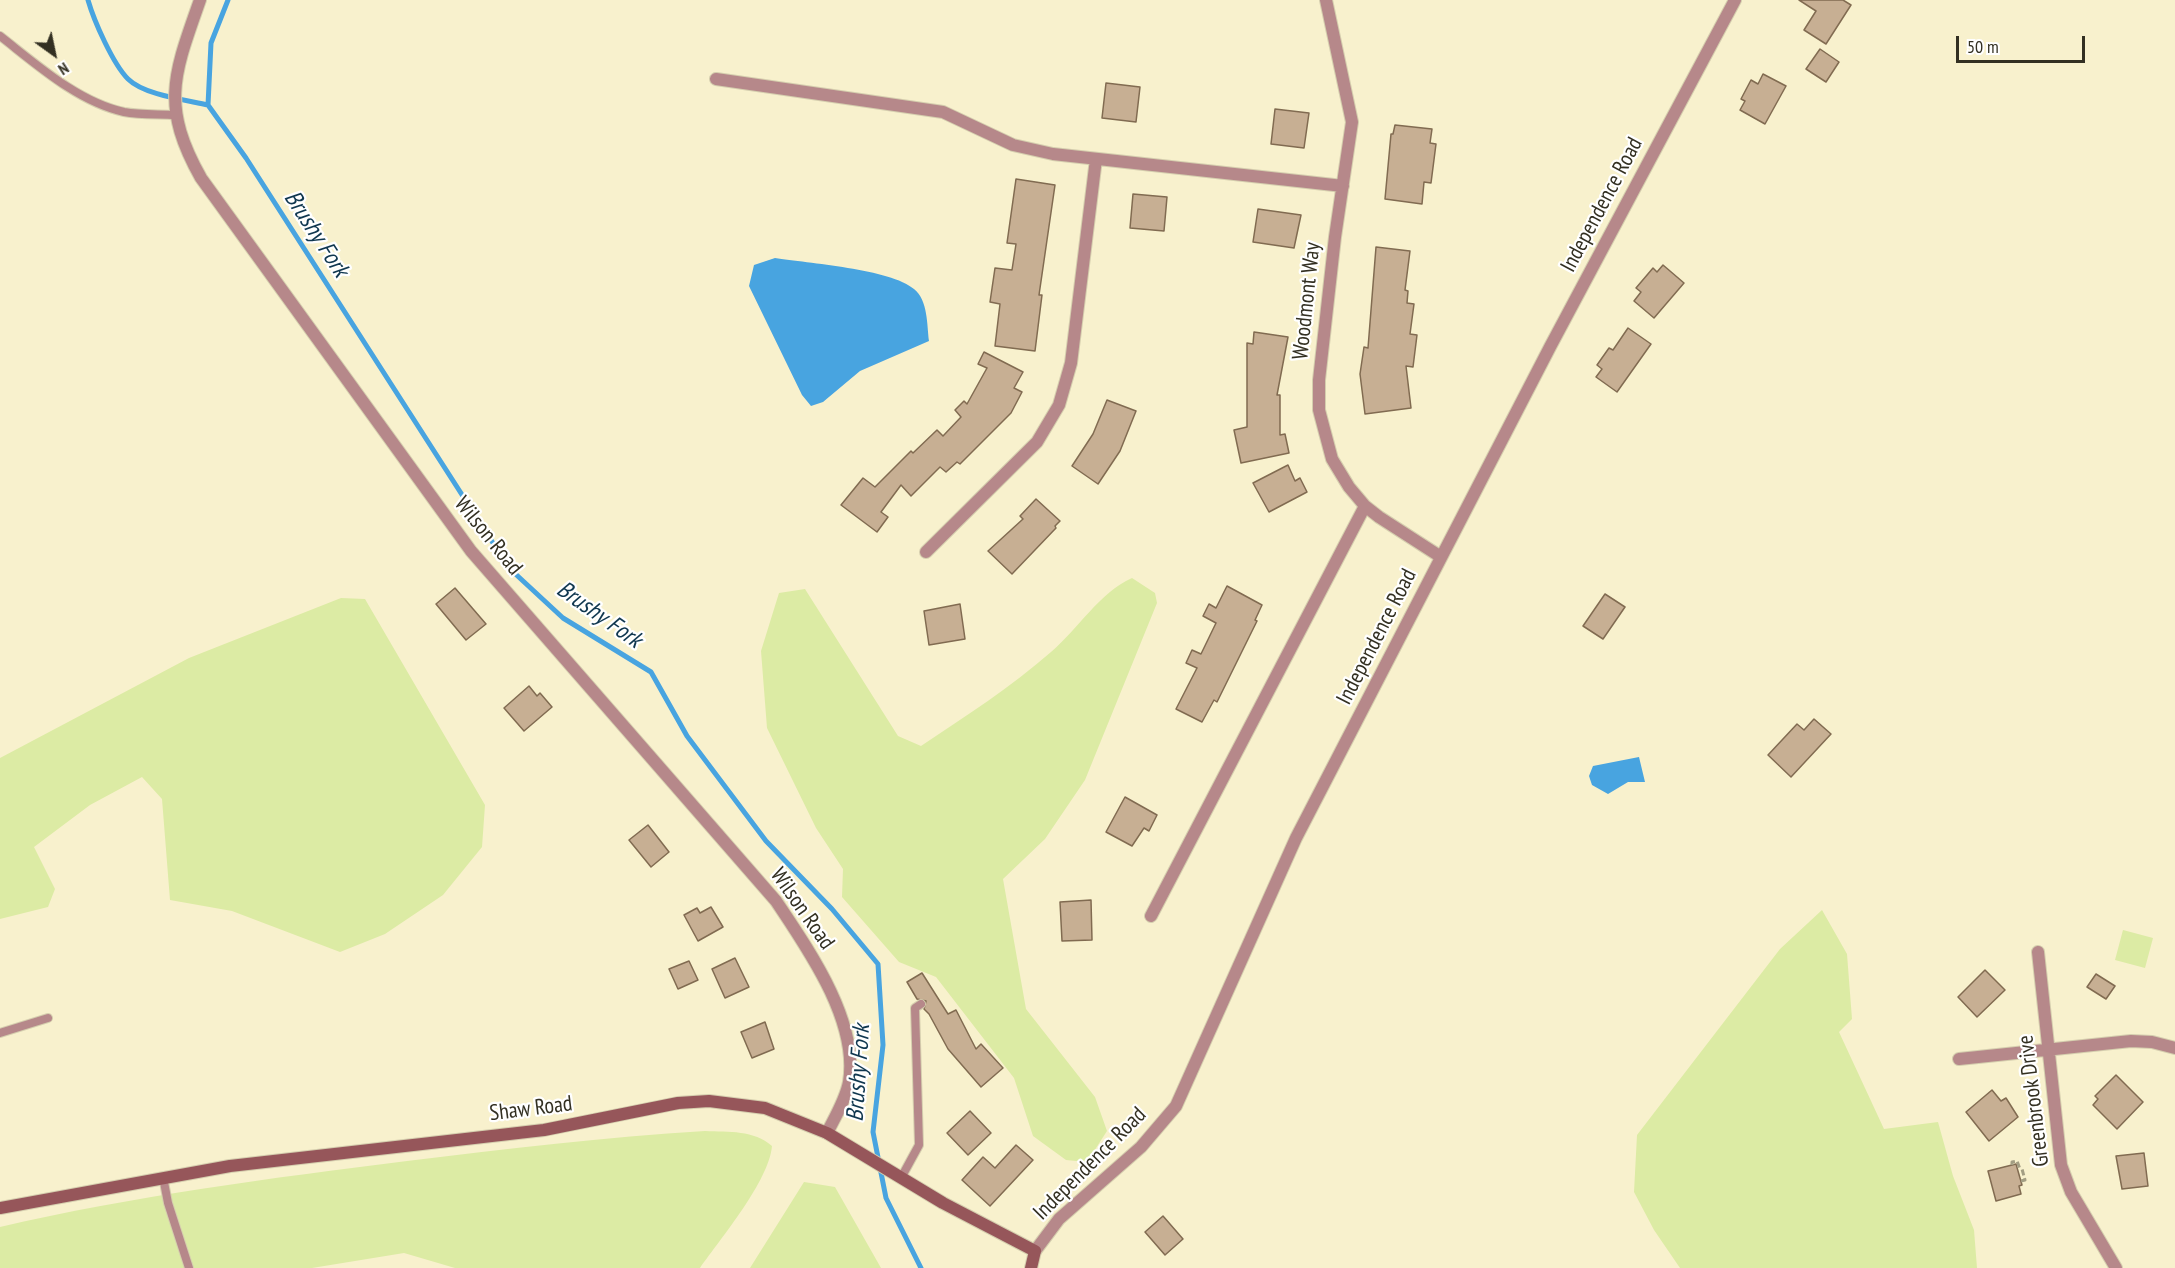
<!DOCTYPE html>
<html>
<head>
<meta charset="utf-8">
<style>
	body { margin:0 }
	#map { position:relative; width:2175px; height:1268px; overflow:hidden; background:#f8f1cd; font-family:"PT Sans Narrow",sans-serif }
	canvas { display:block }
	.north { position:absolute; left:24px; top:24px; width:60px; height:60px; -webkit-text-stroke:4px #fff; paint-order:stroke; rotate:147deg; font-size:16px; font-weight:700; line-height:24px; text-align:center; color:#333022 }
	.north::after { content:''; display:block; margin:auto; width:21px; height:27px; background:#333022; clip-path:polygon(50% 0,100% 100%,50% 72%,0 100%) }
	.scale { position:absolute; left:1956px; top:36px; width:129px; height:27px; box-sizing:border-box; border:3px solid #333022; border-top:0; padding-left:8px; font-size:18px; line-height:21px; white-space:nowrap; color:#333022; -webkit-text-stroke:4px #fff; paint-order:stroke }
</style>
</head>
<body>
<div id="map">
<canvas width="2175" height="1268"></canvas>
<div class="north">N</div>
<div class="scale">50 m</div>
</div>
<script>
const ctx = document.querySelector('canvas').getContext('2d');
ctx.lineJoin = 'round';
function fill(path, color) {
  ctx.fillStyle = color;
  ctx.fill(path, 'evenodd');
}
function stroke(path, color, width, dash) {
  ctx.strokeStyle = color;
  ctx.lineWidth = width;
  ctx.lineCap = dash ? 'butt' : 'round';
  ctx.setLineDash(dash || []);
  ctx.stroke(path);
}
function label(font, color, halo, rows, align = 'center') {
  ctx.font = font + ' "PT Sans Narrow",sans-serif';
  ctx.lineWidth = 4.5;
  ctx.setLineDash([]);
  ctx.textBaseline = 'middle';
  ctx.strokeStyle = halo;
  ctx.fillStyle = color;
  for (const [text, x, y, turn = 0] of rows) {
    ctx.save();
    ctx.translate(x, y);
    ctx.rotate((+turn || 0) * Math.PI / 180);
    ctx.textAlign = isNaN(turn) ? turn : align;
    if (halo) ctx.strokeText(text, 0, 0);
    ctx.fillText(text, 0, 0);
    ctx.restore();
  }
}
const green = new Path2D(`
	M1132 578 1155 593 1157 603 1085 780 1045 839 1003 879 1026 1009 1095 1097 1107 1131 1087 1162 1066 1160 1033 1136 1014 1078 936 977 899 962 842 897 843 869 816 828 767 728 761 651 779 593 805 589 898 736 921 746C966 716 1011 687 1051 652 1079 628 1099 593 1132 578Z
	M341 598 365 599 485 805 482 847 443 895 385 934 340 952 232 911 170 900 162 799 142 777 90 805 34 847 55 889 48 907 0 919V758L189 658Z
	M1822 910 1847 954 1852 1019 1839 1032 1884 1129 1938 1122 1953 1176 1974 1230 1977 1268H1680L1654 1230 1634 1192 1637 1135 1780 949Z
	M2123 930 2153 938 2145 968 2115 960Z
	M705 1131C729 1132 754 1130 772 1146 769 1181 721 1238 700 1268H455L404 1253 312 1268H0V1227C133 1196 271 1178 407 1161 507 1149 605 1137 705 1131Z
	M804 1182 835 1187 881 1268H750Z`);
const water = new Path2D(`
	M775 258C807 263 891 269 914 289 928 300 927 325 929 341L860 371 823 402 811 406 802 395 749 286 754 265Z
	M1639 757 1645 782H1628L1608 794 1592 785 1589 776 1593 766Z`);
const stream = new Path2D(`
	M88 0C94 21 113 64 128 79 144 95 186 100 208 105
	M228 0 211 43 208 105 246 158 509 568 563 618 651 672 687 736 766 841 832 909 878 964 883 1045 873 1132 886 1198 921 1268`);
const building = new Path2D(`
	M1799 0H1843L1851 5 1826 44 1804 30 1816 11Z
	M1820 49 1839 62 1826 82 1806 69Z
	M1763 74 1786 86 1765 124 1740 110 1745 101 1741 99 1751 80 1758 84Z
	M1106 83 1140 87 1136 122 1102 118Z
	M1275 109 1309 113 1304 148 1271 144Z
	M1395 125 1432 129 1430 143 1436 144 1431 183 1424 182 1422 204 1385 199 1391 134H1393Z
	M1016 179 1055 185 1039 295H1042L1035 351 995 346 1000 304 990 302 995 268 1012 270 1016 244 1007 243Z
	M1133 194 1167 197 1164 231 1130 228Z
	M1258 209 1301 215 1294 248 1253 242Z
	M1376 247 1410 251 1405 290 1408 291 1407 303 1414 304 1410 334 1417 335 1413 367 1406 366 1411 408 1365 414 1360 374 1364 347 1368 348Z
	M1663 265 1684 283 1654 318 1634 301 1641 292 1636 288 1653 268 1657 272Z
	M1628 328 1651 344 1617 392 1596 377 1602 369 1597 365 1609 348 1613 350Z
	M1254 332 1288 337 1277 395H1280V435L1285 434 1289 453 1241 463 1234 430 1247 427V343L1253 344Z
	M984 352 1023 372 1014 388 1022 392 1011 413 960 464 957 462 946 472 940 467 911 496 901 485 881 512 888 517 877 532 841 505 863 478 875 487 911 451 913 453 937 430 943 436 961 417 955 410 964 401 967 404 987 368 978 364Z
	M1107 400 1136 411 1120 451 1098 484 1072 466 1093 434Z
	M1288 465 1295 481 1300 478 1307 492 1269 512 1253 483Z
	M1036 499 1060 521 1055 526 1056 528 1012 574 988 551 1023 519 1020 516Z
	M1227 586 1262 605 1255 620 1257 621 1217 702 1214 700 1202 722 1176 709 1197 668 1186 663 1192 650 1201 654 1216 623 1203 616 1209 604 1216 608Z
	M455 588 486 624 466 640 436 604Z
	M1605 594 1625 607 1603 639 1583 626Z
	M960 604 965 639 929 645 924 611Z
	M529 686 537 696 540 693 552 707 524 731 504 708Z
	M1814 719 1831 734 1791 777 1768 755 1797 724 1804 730Z
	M1125 797 1157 815 1149 831 1144 828 1132 846 1106 832Z
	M648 825 669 852 651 867 629 840Z
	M1091 900 1092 940 1062 941 1060 902Z
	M711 907 723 927 698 941 684 915 697 908 700 913Z
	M735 958 749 987 725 998 712 969Z
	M689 961 698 980 678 989 669 969Z
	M1985 970 2005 990 1977 1017 1958 997Z
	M922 973 948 1014 956 1010 976 1049 981 1044 1003 1068 981 1087 948 1049 929 1014 924 1009 926 1001 917 999 907 982Z
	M2096 974 2115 986 2106 999 2087 987Z
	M765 1022 774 1049 752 1058 741 1032Z
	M2116 1075 2143 1102 2117 1129 2093 1105 2098 1099 2095 1096Z
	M1992 1090 2001 1101 2006 1098 2018 1117 1989 1141 1966 1112Z
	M970 1111 991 1133 968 1155 947 1133Z
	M1016 1145 1033 1160 990 1206 962 1180 983 1157 995 1168Z
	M2144 1153 2148 1186 2122 1189 2116 1156Z
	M2016 1164 2022 1185 2019 1186 2021 1194 1996 1201 1988 1171Z
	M1163 1216 1183 1239 1165 1255 1145 1232Z`);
const path = new Path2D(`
	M2012 1165V1162L2017 1161 2020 1169
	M2021 1181 2025 1180 2022 1169`);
const service = new Path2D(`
	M0 36C36 64 78 102 124 112 140 115 158 114 175 115
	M0 1033 48 1018
	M163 1177 168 1203 189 1268
	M901 1178 919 1145 915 1008 921 1004`);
const minor = new Path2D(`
	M200 0C174 74 160 105 201 178L471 551 776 901C808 949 859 1021 849 1082 846 1099 835 1117 827 1133
	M1326 0 1352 122 1335 237 1319 380V410L1332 459 1349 487 1365 506 1379 517 1441 557
	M716 79 943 112 1013 145 1053 154 1343 186
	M926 552 1037 442 1059 405 1071 363 1096 159
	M1151 916 1365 506
	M2038 952 2061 1165 2071 1192 2116 1268
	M1959 1059 2131 1041 2152 1042 2175 1048
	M1035 1251 1059 1219 1141 1147 1176 1106 1296 838 1550 347 1735 0`);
const secondary = new Path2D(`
	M0 1208 230 1166 544 1130 678 1103 709 1101 765 1108 827 1133 943 1203 1035 1251 1031 1268`);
const streetNames = [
	["Independence Road",1602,205,-62],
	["Woodmont Way",1307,301,-84],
	["Wilson Road",488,536,51],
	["Independence Road",1377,637,-63],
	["Wilson Road",802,909,55],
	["Greenbrook Drive",2034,1101,-97],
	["Shaw Road",531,1109,-7],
	["Independence Road",1090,1164,-45]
];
const waterNames = [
	["Brushy Fork",316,234,57],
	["Brushy Fork",599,615,35],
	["Brushy Fork",859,1073,-86]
];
fill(green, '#dceba4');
fill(water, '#48a4e0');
stroke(stream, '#48a4e0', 5);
fill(building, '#c7af93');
stroke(building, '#816b51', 1.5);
stroke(service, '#d5ceae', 10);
stroke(minor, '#d5ceae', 14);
stroke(secondary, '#d5ceae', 14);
stroke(path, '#a39e83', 3, [6, 3]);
stroke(service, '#b6888a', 8);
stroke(minor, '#b6888a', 12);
stroke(secondary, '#96565a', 12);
label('22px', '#333022', '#fff', streetNames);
label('italic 24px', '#10374f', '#fff', waterNames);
</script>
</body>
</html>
